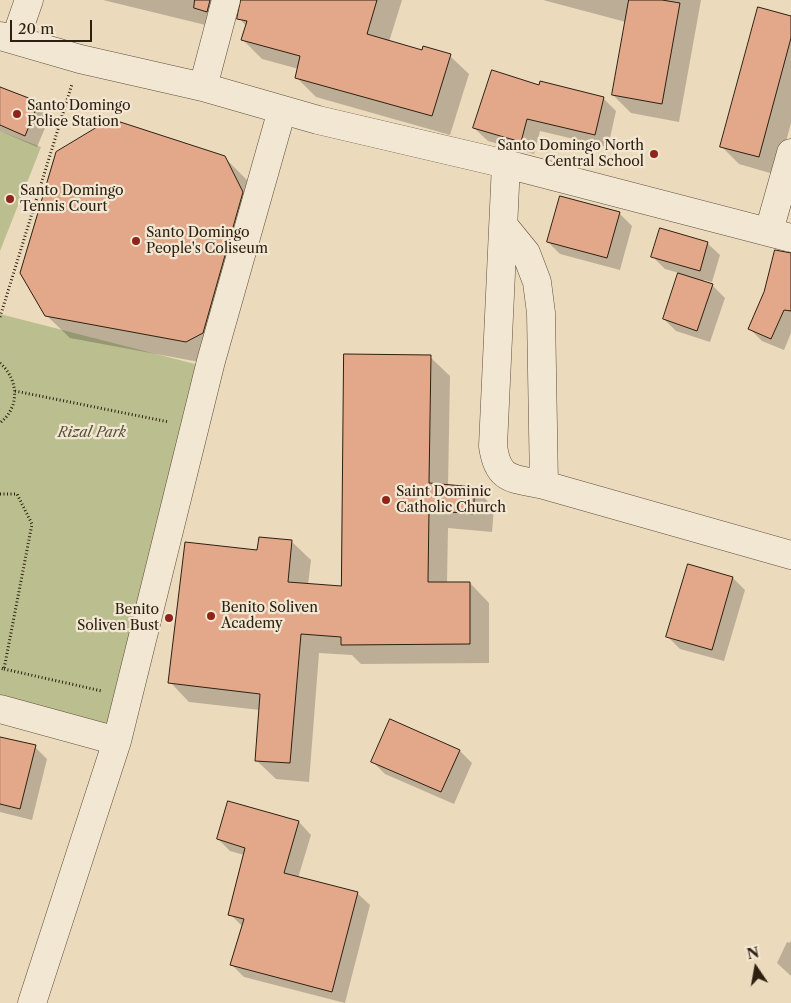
<!DOCTYPE html>
<html>
<head>
<meta charset="utf-8">
<style>
	body { margin:0 }
	#map { position:relative; width:791px; height:1003px; overflow:hidden; background:#ebdabc; font-family:"Libre Caslon Text",serif }
	canvas { display:block }
	.north { position:absolute; left:731px; top:943px; width:50px; height:50px; -webkit-text-stroke:4px #f2e7d3; paint-order:stroke; rotate:348deg; font-size:14px; font-weight:700; line-height:20px; text-align:center; color:#2d2010 }
	.north::after { content:''; display:block; margin:auto; width:18px; height:22px; background:#2d2010; clip-path:polygon(50% 0,100% 100%,50% 72%,0 100%) }
	.scale { position:absolute; left:10px; top:20px; width:82px; height:22px; box-sizing:border-box; border:2px solid #2d2010; border-top:0; padding-left:6px; font-size:15px; line-height:18px; white-space:nowrap; color:#2d2010; -webkit-text-stroke:4px #f2e7d3; paint-order:stroke }
</style>
</head>
<body>
<div id="map">
<canvas width="791" height="1003"></canvas>
<div class="north">N</div>
<div class="scale">20 m</div>
</div>
<script>
const ctx = document.querySelector('canvas').getContext('2d');
ctx.lineJoin = 'round';
function fill(path, color) {
  ctx.fillStyle = color;
  ctx.fill(path, 'evenodd');
}
function stroke(path, color, width, dash) {
  ctx.strokeStyle = color;
  ctx.lineWidth = width;
  ctx.lineCap = dash ? 'butt' : 'round';
  ctx.setLineDash(dash || []);
  ctx.stroke(path);
}
function label(font, color, halo, rows, align = 'center') {
  ctx.font = font + ' "Libre Caslon Text",serif';
  ctx.lineWidth = 4.5;
  ctx.setLineDash([]);
  ctx.textBaseline = 'middle';
  ctx.strokeStyle = halo;
  ctx.fillStyle = color;
  for (const [text, x, y, turn = 0] of rows) {
    ctx.save();
    ctx.translate(x, y);
    ctx.rotate((+turn || 0) * Math.PI / 180);
    ctx.textAlign = isNaN(turn) ? turn : align;
    if (halo) ctx.strokeText(text, 0, 0);
    ctx.fillText(text, 0, 0);
    ctx.restore();
  }
}
const green = new Path2D(`
	M0 131 41 147 0 251Z
	M0 314 203 366 111 728 0 696Z`);
const shadow = new Path2D(`
	M103 0H402L389 42 423 51 450 56 469 74 450 135 316 97 297 78 299 69 262 59 243 40 247 27 239 18 241 4 233 8 226 30Z
	M543 0H701L679 122 631 113 613 95 626 22Z
	M791 17V123L777 175 739 164 721 146Z
	M540 87 603 98 616 111 608 147 540 131 534 154 488 141 474 128Z
	M0 89 38 104 50 116 37 147 0 131Z
	M224 157 247 180 265 216 210 364 70 338 46 315Z
	M619 213 632 226 620 270 560 254 548 242Z
	M707 243 720 255 712 282 704 280 703 282 712 285 725 298 710 342 676 331 664 319 679 273 665 269 653 257Z
	M791 261V333L784 350 762 341 750 329Z
	M430 357 450 376 448 486 475 488 494 508 492 532 448 528 447 583H470L489 603V663L361 664 352 655 319 653 309 782 276 779 256 760 260 710 189 702 170 682 258 552 291 541 311 560 308 585 343 588Z
	M688 565 733 578 745 590 724 661 680 649 668 637Z
	M391 721 460 751 472 763 454 804 385 774 373 762Z
	M0 738 35 747 47 759 32 820 0 812Z
	M299 822 311 835 298 878 357 893 370 905 345 1003 244 977 232 965 243 927 230 914 244 855 230 851 218 839Z
	M791 940V976L777 963 787 942 790 943Z`);
const building = new Path2D(`
	M195 0H210L207 12 194 8Z
	M241 0H377L367 34 422 50 423 46 451 54 432 116 295 78 300 56 241 40 247 21 237 19Z
	M629 0H662L680 3 662 104 612 95Z
	M758 7 791 16V38L759 157 720 147Z
	M492 70 539 85 540 81 604 97 595 135 527 119 521 142 473 128Z
	M0 87 39 102 25 136 0 125Z
	M111 119 225 156 243 192 203 333 186 342 45 316 20 273 56 152Z
	M560 196 620 212 607 258 547 242Z
	M660 228 708 242 700 271 651 257Z
	M775 250 791 253V311L784 310 771 339 748 329 764 292Z
	M678 273 713 284 697 331 663 319Z
	M344 354 431 355 429 483 475 487 473 514 429 510 428 582H470V644L341 645V637L301 634 290 763 255 761 260 694 168 683 185 542 257 550 259 537 292 540 288 582 341 586Z
	M688 564 733 577 712 650 666 637Z
	M390 719 460 750 441 792 371 762Z
	M0 737 36 745 20 809 0 804Z
	M228 801 299 821 284 873 358 892 332 992 230 965 244 919 228 915 245 848 217 839Z`);
const path = new Path2D(`
	M0 317 72 84
	M0 363C19 380 20 407 0 423
	M15 391 169 422
	M0 494H17L32 524 4 669 0 668
	M4 669 102 691`);
const minor = new Path2D(`
	M0 36 80 59 203 87 318 120 506 164 791 238
	M15 40 29 0
	M203 87 226 0
	M506 164 493 446C498 482 513 478 544 485L791 555
	M504 226 526 253 537 282 541 313 544 485
	M769 231 791 153
	M0 709 117 741
	M32 1003 117 741 211 361 282 110`);
const markers = [
	[17,114,5,"#8f2418"],
	[654,154,5,"#8f2418"],
	[10,199,5,"#8f2418"],
	[136,241,5,"#8f2418"],
	[386,500,5,"#8f2418"],
	[211,616,5,"#8f2418"],
	[169,618,5,"#8f2418"]
];
const poiNames = [
	["Santo Domingo",27,106],
	["Police Station",27,122],
	["Santo Domingo North",644,146,"right"],
	["Central School",644,162,"right"],
	["Santo Domingo",20,191],
	["Tennis Court",20,207],
	["Santo Domingo",146,233],
	["People's Coliseum",146,249],
	["Saint Dominic",396,492],
	["Catholic Church",396,508],
	["Benito Soliven",221,608],
	["Academy",221,624],
	["Benito",159,610,"right"],
	["Soliven Bust",159,626,"right"]
];
const parkNames = [
	["Rizal Park",92,433]
];
fill(green, '#bbbe8e');
fill(shadow, '#0003');
fill(building, '#e3a78a');
stroke(building, '#2d2010', 1);
stroke(minor, '#5c4e3b', 29);
stroke(path, '#2d2010', 3, [1, 2.5]);
stroke(minor, '#f2e7d3', 28);
for (const [x, y, r, color] of markers) {
  const dot = new Path2D();
  dot.arc(x, y, r, 0, 2 * Math.PI);
  ctx.fillStyle = color;
  ctx.fill(dot);
  stroke(dot, '#f2e7d3', 2);
}
label('14px', '#2d2010', '#f2e7d3', poiNames, 'left');
label('italic 14px', '#584f36', '#f2e7d3', parkNames);
</script>
</body>
</html>
